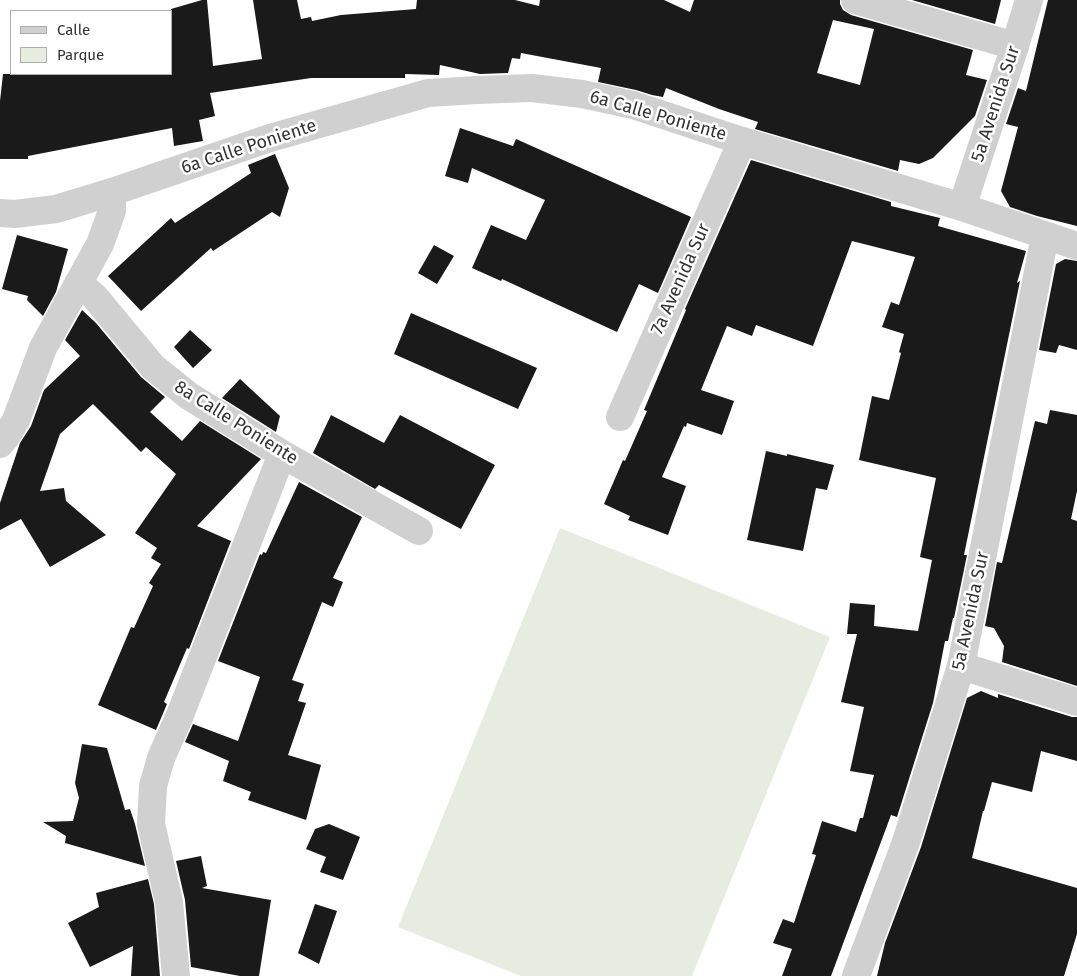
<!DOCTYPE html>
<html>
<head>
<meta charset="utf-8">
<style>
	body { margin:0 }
	#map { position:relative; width:1077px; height:976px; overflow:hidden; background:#fff; font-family:"Fira Sans",sans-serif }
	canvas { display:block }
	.legend { position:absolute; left:10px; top:10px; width:162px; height:65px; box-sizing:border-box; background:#fff; border:1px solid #adadad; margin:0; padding:6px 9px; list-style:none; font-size:15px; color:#333 }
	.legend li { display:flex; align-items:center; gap:10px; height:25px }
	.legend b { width:25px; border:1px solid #adadad }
</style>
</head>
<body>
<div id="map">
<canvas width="1077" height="976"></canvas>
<ul class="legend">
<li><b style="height:6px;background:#d0d0d0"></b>Calle</li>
<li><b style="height:14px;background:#e6ecdf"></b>Parque</li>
</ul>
</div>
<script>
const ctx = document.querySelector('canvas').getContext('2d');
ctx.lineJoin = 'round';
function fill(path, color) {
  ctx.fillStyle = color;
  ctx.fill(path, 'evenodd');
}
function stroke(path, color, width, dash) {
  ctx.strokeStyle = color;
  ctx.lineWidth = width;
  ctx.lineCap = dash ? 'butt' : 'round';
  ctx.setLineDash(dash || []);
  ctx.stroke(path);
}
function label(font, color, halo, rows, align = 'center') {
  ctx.font = font + ' "Fira Sans",sans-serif';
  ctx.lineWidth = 5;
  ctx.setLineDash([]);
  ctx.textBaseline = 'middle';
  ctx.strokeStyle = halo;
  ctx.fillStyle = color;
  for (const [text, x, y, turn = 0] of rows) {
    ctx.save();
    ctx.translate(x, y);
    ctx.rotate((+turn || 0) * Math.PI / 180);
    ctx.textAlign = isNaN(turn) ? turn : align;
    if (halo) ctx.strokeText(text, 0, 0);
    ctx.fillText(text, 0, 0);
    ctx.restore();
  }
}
const green = new Path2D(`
	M560 528 830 637 692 976H521L398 927Z`);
const building = new Path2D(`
	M202 0H207L213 66 262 59 253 0H297L301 19 311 17 312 21 341 15 416 9 417 0H515L539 6 540 0H664L690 12 694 0H840V4L843 10 851 15 973 50 966 75 987 80 975 116 933 158 919 164 900 160 898 171 755 129 758 122 719 109 666 88 663 97 652 95 636 90 598 82 601 68 521 53 520 59 512 58 508 73 480 74 440 65 439 75 405 74V78H311L210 93 215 116 199 120 203 141 174 146 172 128 28 156V159H0V101L3 74H171V9ZM833 20 874 29 860 85 817 73Z
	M912 0H1001L995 24Z
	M1048 0H1077V226L1037 216 1010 207 1001 191 1018 127 1006 124 1018 88 1026 91Z
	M460 128 513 146 516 139 691 217 658 293 639 284 617 332 502 279 501 281 472 268 491 225 526 240 545 200 472 168 468 183 445 176Z
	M275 154 289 188 280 217 272 212 213 251 211 248 141 311 108 276 171 218 175 223 251 173 248 165Z
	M751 160 891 202V206L940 218 938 226 1026 251 1017 283 1020 281 964 555H967L954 618H953L948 641H945L933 703 897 817 891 815 831 976H782L792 949 773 943 783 919 794 923 816 855 812 854 822 821 856 832 860 818H863L874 775 850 771 864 707 841 702 857 634H847L850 603 875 605 874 626 918 631 932 560 920 557 936 478 859 460 872 396 889 400 901 353 899 352 904 334 882 327 891 302 899 305 915 257 852 241 813 346 756 325 752 336 727 326 701 390 734 401 722 435 687 423 686 427 684 426 662 477 686 486 668 535 628 520 630 516 604 504 623 460 625 461 647 411 644 410 686 310 685 309Z
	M17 235 68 249 56 292 43 316 27 300 28 296 2 289Z
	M434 245 454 256 437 284 418 273Z
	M1065 259 1077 261V350L1059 345 1056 353 1039 350 1056 264Z
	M82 310 96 323 141 377 165 397 150 412 182 441 200 421 261 459 197 526 231 541 189 649 187 648 164 702 167 704 156 730 98 705 131 627 134 628 153 586 149 583 161 564 151 558 157 548 135 533 176 474 146 447 141 452 93 404 60 434 40 491 64 488 66 501 106 535 50 567 21 519 0 530V503L20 443 31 426 44 390 80 356 65 340Z
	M411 313 537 368 518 409 394 354Z
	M190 330 212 350 193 368 174 347Z
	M240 379 280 416 276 432 222 398Z
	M1050 410 1077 415V491L1071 519 1077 521V686L1002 662 1004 646 994 628 985 626 997 562 1002 563 1035 421 1047 424Z
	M331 415 384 443 400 415 495 465 461 529 379 485 375 489 313 453Z
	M766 451 787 456V454L834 465 827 490 816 488 803 551 747 540Z
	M299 482 362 517 333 578 343 582 333 607 322 602 292 680 304 684 298 701 306 703 288 755 321 765 306 820 248 800 251 792 223 781 229 761 185 742 193 724 238 741 260 677 218 661 260 554 262 555 263 552 266 553Z
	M981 691 998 698V694L1072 717H1077V761L1041 751 1032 792 992 782 984 811H983L972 858 1077 888V934L1064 976H877L885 943 921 847 967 698Z
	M82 744 107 748 125 810 130 809 135 824 145 866 65 843 66 836 43 822 73 821 79 798 75 783Z
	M329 824 360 837 343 880 320 872 326 857 306 849 315 829Z
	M201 856 207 886 202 888 271 900 259 976H240L191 967 185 900 176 861Z
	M148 879 154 904 160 976H131L133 946 90 967 68 923 99 907 96 893Z
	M315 904 337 911 319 964 298 953Z`);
const minor = new Path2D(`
	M855 0 1015 46
	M78 283 94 296 153 367 189 396 282 454 419 531
	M620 417 742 141
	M0 444 6 437 16 420 43 348 100 244 112 211V192
	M961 666 1077 702
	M176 976 169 902 151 824 153 786 161 758 180 715 282 454`);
const tertiary = new Path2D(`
	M962 207 1015 46 1029 0
	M0 213 15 214 56 209 112 192 270 138 428 93 477 90 532 88 582 94 633 105 742 141 962 207 1077 246
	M856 976 906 842 961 666 1045 236`);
const streetNames = [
	["5a Avenida Sur",996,104,-72],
	["6a Calle Poniente",658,116,16],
	["6a Calle Poniente",249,147,-18],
	["7a Avenida Sur",681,279,-66],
	["8a Calle Poniente",236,423,32],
	["5a Avenida Sur",971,611,-78]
];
fill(green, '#e6ecdf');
fill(building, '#1a1a1a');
stroke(minor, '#d0d0d0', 28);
stroke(tertiary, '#d0d0d0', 28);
label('18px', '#333', '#fff', streetNames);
</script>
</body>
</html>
